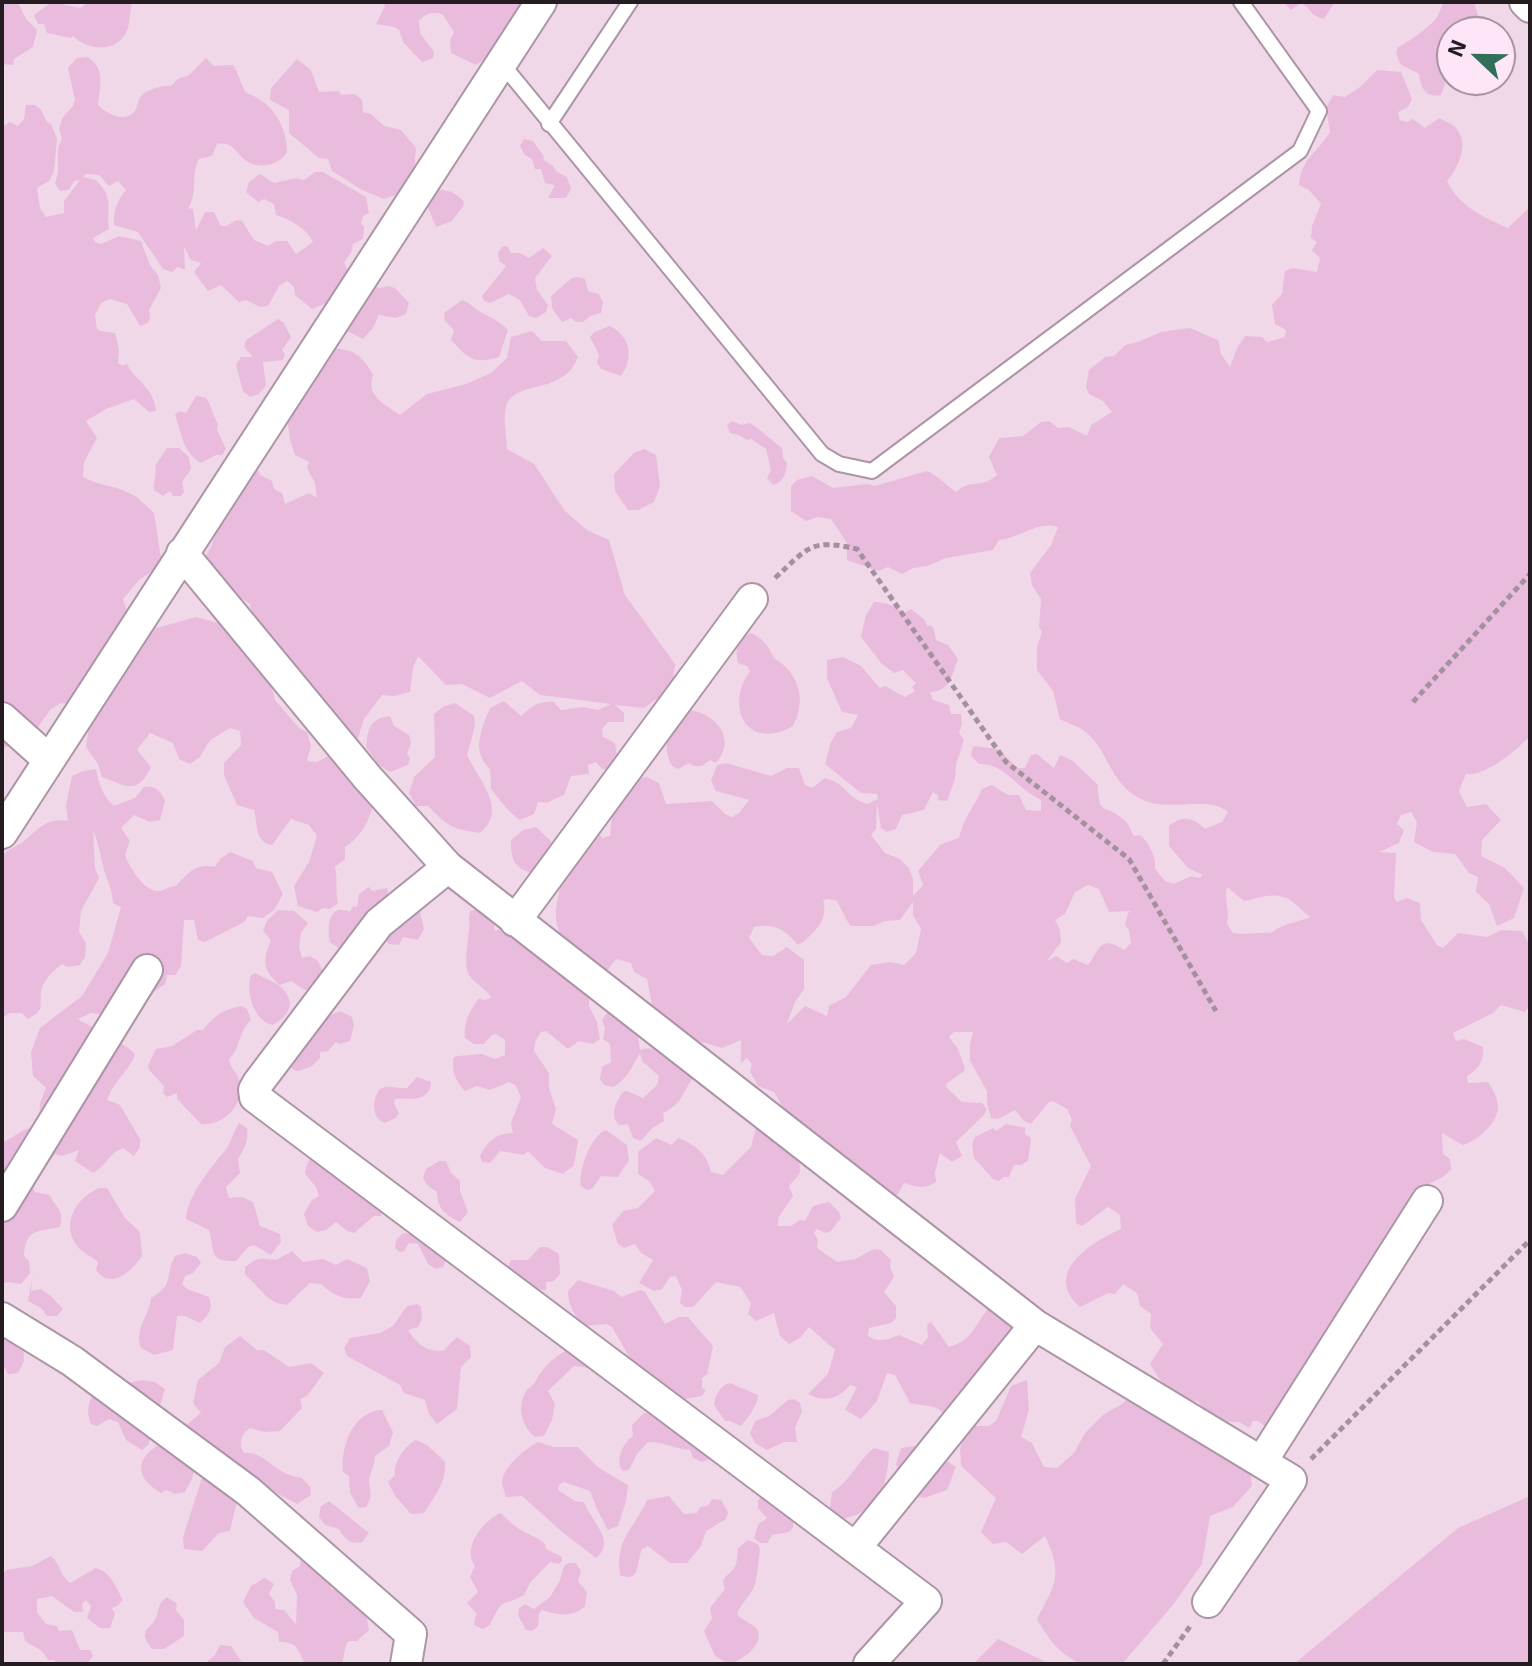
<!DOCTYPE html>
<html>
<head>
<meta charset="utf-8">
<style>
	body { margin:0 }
	#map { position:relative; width:1532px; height:1666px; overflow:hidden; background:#f0d8e9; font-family:"Exo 2",sans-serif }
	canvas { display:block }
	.frame { position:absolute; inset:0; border:4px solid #251c22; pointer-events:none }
	.north { position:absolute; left:1436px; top:16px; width:80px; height:80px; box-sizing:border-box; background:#fee5f7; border:2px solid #a795a2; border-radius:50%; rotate:292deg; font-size:22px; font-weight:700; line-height:32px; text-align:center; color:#251c22 }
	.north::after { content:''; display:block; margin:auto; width:28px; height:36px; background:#326f5b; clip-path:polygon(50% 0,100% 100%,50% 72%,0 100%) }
</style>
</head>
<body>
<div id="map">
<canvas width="1532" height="1666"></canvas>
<div class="frame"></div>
<div class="north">N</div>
</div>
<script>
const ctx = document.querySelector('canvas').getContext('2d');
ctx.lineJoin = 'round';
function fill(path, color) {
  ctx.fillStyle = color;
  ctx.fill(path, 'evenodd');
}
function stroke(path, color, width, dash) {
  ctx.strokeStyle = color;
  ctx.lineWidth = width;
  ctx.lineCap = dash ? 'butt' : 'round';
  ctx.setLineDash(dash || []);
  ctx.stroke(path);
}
const green = new Path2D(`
	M2 2 18 3 26 19 37 30 33 47 14 59 13 65 2 64Z
	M52 2 80 8 89 2H132C130 11 130 20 128 28 120 53 89 52 73 36L71 38 47 33 44 24H38L34 15Z
	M382 2H526L506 30 501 31 496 51 476 65 451 53 450 41 454 32 442 14C431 12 426 13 419 21L420 33 434 52 433 58 422 62 403 42 399 30 394 27 376 24 385 6Z
	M1283 2H1335L1324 19C1309 16 1311 7 1301 3L1291 10Z
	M1444 2H1474L1478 16 1473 32H1452V55L1447 54 1441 60 1448 75 1441 95C1425 98 1421 88 1419 74L1400 64 1396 53 1398 47C1410 41 1425 30 1435 20 1439 15 1441 7 1444 2Z
	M87 57C106 68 100 86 98 105 107 114 127 125 136 109 138 105 138 100 141 96 146 90 163 85 171 86L179 78 188 76 206 58 214 66 233 65C239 74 240 83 246 93 272 101 287 126 287 152 280 165 261 169 248 162 235 155 235 141 217 144L212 156 199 159C190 174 199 192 188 208L193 209 196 230 205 212H214L221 226H226L237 220 242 221 254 240 268 246 276 241H287L296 254 313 242C306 228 291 220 276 215L274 204 264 199 258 202 246 192 249 182 260 174 274 183 296 178 304 180 315 172H323L366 197 369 213 363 216 361 224 364 226 363 239 353 244 351 253 344 262 348 271 333 306 324 304 312 309 295 295 294 287 287 281 279 286 268 306 260 307 246 300 239 302 221 285 208 291 194 272 201 263 191 260 184 247 185 270 178 267 172 272 163 269 138 232 114 225C113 212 117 200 126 190L118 181 109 186 99 175 86 174 83 177 96 180C115 200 106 206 109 229L93 238 95 242 101 244 119 236 141 241 150 265 158 275 161 288 149 310C151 319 150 324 140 326L127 304 110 299 101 303 95 315 97 329 100 331 115 333 119 350 118 363 123 366 127 363C132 379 154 386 156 411L149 412 134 399 106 409 86 421 97 438 84 462 83 477C97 485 112 485 127 492 138 496 146 506 154 513L162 565 139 580 123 599 128 615 122 642 99 655 93 689 68 704 61 703 50 710 27 743 2 748V127L10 122 18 126 24 119 26 105H35L41 110 47 122 51 124 57 139 54 171 49 181 37 188 40 208 46 217 64 213V201L80 180 74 181 69 190 60 191 55 184 58 173V148L62 139 59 128 63 117 73 106 75 99 68 68 77 58Z
	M297 59 311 70 319 92 339 91 341 95 355 94 362 100 363 112 371 114 384 126 401 130 416 148 414 173 395 195 384 199 362 190 332 171 328 159 319 158 289 133V110L270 100 271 88Z
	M1377 70 1401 72 1412 99 1408 107 1398 112 1400 120 1407 122 1413 119 1425 128 1439 118C1444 121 1453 124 1456 128 1470 144 1458 168 1447 181 1458 205 1484 218 1508 228L1530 207V736C1518 749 1485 777 1466 774L1459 791 1467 807 1486 804 1501 820 1482 840 1481 856 1505 868 1524 888 1514 918 1497 926 1489 904 1476 892 1478 877 1469 873 1455 854 1433 852 1414 842 1417 822 1411 812 1401 815 1397 824 1404 830 1399 843 1379 852 1396 853 1394 897 1397 902 1407 898 1420 903 1421 920 1437 945 1443 948 1458 933 1487 937 1501 930 1522 931 1530 945V1005L1525 1012 1501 1005 1493 1013 1453 1033 1456 1041 1464 1039 1483 1047C1484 1061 1479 1069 1467 1076L1468 1083 1488 1082C1493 1090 1498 1098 1498 1107 1498 1123 1477 1141 1463 1145L1442 1133 1443 1154 1450 1159 1451 1169C1442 1181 1432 1180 1425 1187 1417 1195 1411 1204 1402 1211L1400 1221 1266 1427 1258 1421H1253L1249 1428 1239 1422H1218L1197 1401C1174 1401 1160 1382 1150 1364L1163 1344 1150 1328 1151 1314 1140 1306 1137 1293 1123 1284 1115 1294 1108 1293 1080 1307C1042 1273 1091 1242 1121 1229L1120 1215 1108 1207 1082 1226 1076 1223 1075 1199 1091 1166 1070 1126 1072 1120 1067 1109 1053 1101 1049 1102 1031 1124 1024 1121 1015 1110 998 1119 991 1118 987 1103V1091L970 1061V1044L973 1032H954L949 1037 958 1049 965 1068 963 1072 947 1083 946 1087 962 1102 982 1103 987 1109 984 1115 956 1142 962 1156 952 1162 940 1153 935 1172 936 1182C924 1190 917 1187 904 1183L898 1194 889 1198 790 1119 774 1092 758 1086 750 1071 752 1064 747 1058 741 1063V1040L722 1048 695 1040 660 1018 653 1009 647 979 634 972 631 963 616 959 607 971 596 972C578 955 556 941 556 915 555 903 561 893 560 882L589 824 603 838 610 836 613 806 631 779 647 777 659 783 666 804 712 801 726 815 732 817 739 813 749 800 716 791 711 781 717 765 726 763 771 776 787 768H799L805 785 812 788 825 778C848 784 843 796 867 804L878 799 877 794 861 793 825 764 831 742 837 732 851 728 858 715 842 712 827 678V660L843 657 861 666 880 688 885 686 905 697 915 691 912 687 916 683 903 670 894 673 881 663 861 637 866 615 874 602C885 602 897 606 904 613L911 609 925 620 927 626 931 625 934 629 936 640 948 645 958 659C952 675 950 692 930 692L933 700 949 705 951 714H961L962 724 959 733 964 740 956 765 955 779 947 801 938 800V795L933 792 924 810 902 815 896 829 887 832 881 828 877 803 876 829 871 835 885 853 900 859 909 868 913 879V896L923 885 918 871 941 844 959 838C963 819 974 807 982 789L992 785 1008 795H1019L1026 810 1041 811V800C1017 789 1005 763 979 764L971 756 973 746 998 749 1018 768H1025L1031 755 1037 754 1054 768 1060 755 1073 761 1098 785C1098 817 1106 804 1123 819 1128 822 1131 831 1134 836L1140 835C1148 841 1157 858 1155 869L1165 881 1174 884 1191 876 1199 878 1203 875 1188 868 1169 846V826C1182 815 1193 817 1205 829L1222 822 1228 812C1208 795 1170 812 1143 800 1108 784 1109 748 1083 730 1076 725 1067 723 1060 719L1053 691 1037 670V647L1042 632 1039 627 1041 599 1032 585 1030 573 1051 545 1058 527C1038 520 1020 538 999 540L993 550 946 558 927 566 913 568 902 574 888 567 878 571 847 560V543L831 519 818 517 806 521 791 511V486L797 480 812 476 833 488 867 484 875 486 927 471C939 476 945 485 956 492 972 478 979 490 997 475L989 457 999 438 1023 436 1041 422 1049 421 1058 428 1069 427 1087 436 1091 425 1112 412 1103 401 1089 394 1086 387 1089 370 1105 357 1114 356 1125 345 1138 342 1161 332 1190 328 1218 340 1221 354 1230 367 1237 348 1245 336 1262 337 1267 342 1285 337 1286 330 1275 324 1272 305 1282 294 1285 271 1293 268 1317 272 1320 258 1312 250 1317 242 1311 238 1312 226 1321 204 1309 190 1299 185C1301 159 1317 153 1330 132L1326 108 1333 95 1345 97 1360 87ZM1088 885 1099 889 1109 912 1131 911 1128 913 1125 925 1129 930 1131 943 1124 950C1100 934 1100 949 1088 965L1073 959 1067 963 1056 956 1047 961 1061 942 1060 930 1055 920 1065 914 1075 892ZM1227 887 1244 901C1260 898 1275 891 1290 900 1298 905 1302 912 1311 917 1298 922 1281 924 1271 933 1258 932 1246 935 1233 933L1227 924C1230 911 1224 900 1227 887ZM829 899 837 901 850 926H873L885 921 900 920 913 902V915L921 929 916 953 904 965 890 962 871 965 846 997 829 1006 827 1016 805 1006 787 1024 795 1002 804 989V960L787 947 773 956 762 955 749 938 754 927C774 923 784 929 797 944L802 943C815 932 829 919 823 900Z
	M524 139 533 141 543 155 544 160 553 166 557 172 567 177 571 189 566 198H548L555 185 545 183 541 169H535L532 159 525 155 520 146Z
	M442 190 452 192 463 200 464 205 452 221 436 227 426 203 433 191Z
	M503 246 508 247 511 253H520L529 258 543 248 552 256 535 278 537 290 548 305 546 312 536 318 529 316 520 300 509 294 490 303 484 301 482 296 506 266 499 261 498 253Z
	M578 277 585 279 588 291 599 294 603 302 601 313 590 316 583 322H576L571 318 562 322 552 308 551 296 572 278Z
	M388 286 395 288 409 303 406 314 396 318 379 315 373 328 363 339 345 330 371 287 380 288Z
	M462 300C471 303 472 307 479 311 491 318 497 319 508 330L499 357C473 365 468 358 451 340L454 330 445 321 444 313Z
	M278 319 283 322 291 337 282 350 285 354 283 360 263 362 266 385 259 394 250 397 243 391 236 365 241 357H253L244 347 246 340Z
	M610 326C631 337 634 358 621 376L601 369 597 362 599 355 590 337 594 332Z
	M532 331 542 341H566L578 357C564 395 517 380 507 404 502 415 507 436 507 449L534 464 565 511 587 530 609 540 625 595 675 664 672 688 644 708 615 705 624 713V722H608L602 729 603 737 615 743 617 758 611 769H602L596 762 588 765 589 774 571 776 564 795 546 803 538 802 534 814 520 820C507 811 500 800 491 789L490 769C471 751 481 729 490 708L504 701 521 716C532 706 538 701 554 702L561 710 583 707 598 710 611 704 540 695 522 681 490 698 462 684 446 685 418 656 413 668 410 692 394 696 382 695 364 719 356 744 254 621 250 604 238 596 229 598 197 571 212 545 219 518 253 458 260 475 272 481 274 489 282 493 285 504 309 493 317 498 315 483 307 468 309 462 295 455 290 440 287 416 326 349C350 347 362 353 373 375 365 395 385 405 400 415L427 394 466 384 491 373 507 358 511 337Z
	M196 396 206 398C212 407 213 416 218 424L217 430 226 449 222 455H216L201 463C182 451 182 434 175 415L179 411 186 413Z
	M732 421 742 425 750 423C761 430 770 439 782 448L783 458 787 463C786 473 784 482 773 485L767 478 771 470 766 449 751 439 747 440 739 435 730 433 727 425Z
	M167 448H179L189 457 191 469 182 482 184 492 181 496H173L170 491 163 496 154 490C153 482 157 476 155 466Z
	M644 449 656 455 660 486 654 502 638 510H628L615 491 614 474 634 453Z
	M196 617 218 623 246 640 244 653 262 670 271 685 275 700 299 728 307 732 311 746 307 761 317 762 330 755 375 799C370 818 363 836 345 847V859L335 867C338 880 335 890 338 903L330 909 323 908 317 912 298 906 294 886 309 862 317 836 309 825 291 819 272 845C254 842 258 824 254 810L237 805 224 775V763L241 745 240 731 230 728 210 740 200 757 190 764 179 759 173 743 150 733 137 750 151 767C137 797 125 785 102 777L98 764 86 747 89 726 149 630Z
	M751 633C763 638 769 647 774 658 799 673 807 700 793 726 747 752 724 707 750 671L747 666 738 663C735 649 737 639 751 633Z
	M455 703 474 716 475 726 467 755C478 779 509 810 480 833 452 829 447 826 428 806H416L409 793 414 777 435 757 434 714 444 706Z
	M691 710C719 716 736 740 716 763L710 760 702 766H694L689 763 678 769 672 766C658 738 674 729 691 710Z
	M390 716 394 726 409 735 411 743 407 754 410 758 408 765 390 772 379 765 366 747C368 729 370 718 390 716Z
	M96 769C99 783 102 796 114 806L135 798 144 787C156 785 160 791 165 801L160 820 150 822 134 815 121 828 130 841 125 855C130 868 142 888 156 891 163 892 169 886 176 886 188 873 196 863 215 867L220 859 230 852 253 861 256 868 272 872 283 894 274 910 263 918 248 916 244 922 205 942 198 940 194 920H184L181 966 175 975H167L165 984 155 991 142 990 106 1015 91 1013 78 1019C89 1026 128 1045 135 1054 131 1069 114 1080 107 1100L120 1105 140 1139V1147L134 1156 123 1148C110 1152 106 1166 93 1173L75 1161 79 1150 62 1156 55 1154 39 1174 31 1179 35 1192 50 1195C55 1208 65 1209 60 1227 40 1232 25 1227 24 1256L29 1261 30 1273 21 1284 8 1282 2 1284V1143C16 1136 23 1128 39 1125L40 1103 46 1088 33 1076 31 1052 40 1028 82 996 108 953 121 907 113 903C112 889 108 882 104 870 100 855 99 845 93 830L95 868 99 878 81 911 79 932 86 943 85 957 80 965 67 967 62 964C54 970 43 980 41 991 39 1007 46 1009 28 1019L22 1013H10L2 1018V856C8 849 16 847 23 842 38 829 47 817 68 821L66 805 72 776 83 771Z
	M536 827 551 841 554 856 538 876C516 867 511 866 511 840L523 830Z
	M369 887 372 891 387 888 390 904 345 953 330 942C327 927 328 902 350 912L353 906 357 907 359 894Z
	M416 909 420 912 424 929 418 940 403 937 399 945 389 944 376 928Z
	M278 910 294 911 308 923 301 933 299 947 302 958 310 956 318 961 323 972 313 990H305L291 981 280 985C263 971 262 960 271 941L263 930 267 921Z
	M474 910H482L494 918V929L496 931 505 926 561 977 572 979 589 994V1006L597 1022 600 1039 593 1044 579 1041 568 1049 546 1031 541 1032 535 1042 534 1051 549 1073V1088L556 1109 552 1124 578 1140 574 1165 563 1174 545 1168 528 1151 524 1155 500 1151 490 1163 482 1162 480 1156C487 1142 496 1133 513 1133L511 1123 521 1097 515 1085 509 1082 490 1090 477 1086 465 1091C455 1081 451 1070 454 1057L458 1056 482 1054 495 1059 505 1055V1040L496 1034 492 1035 484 1044H474L465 1038C463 1021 470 1011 479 998L484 1000 491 998C486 988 475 984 469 975 462 963 471 932 469 918L470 911Z
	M256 973C264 979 276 981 283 989 297 1004 287 1017 273 1025 254 1022 245 991 251 975Z
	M242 1006 247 1009 251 1020C238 1032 241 1048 229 1059 230 1069 238 1072 240 1082 246 1103 223 1127 201 1124L177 1099V1093L167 1097 163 1093 164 1086 149 1070 148 1065 156 1049 172 1046 197 1030H203C215 1015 224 1009 242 1006Z
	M609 1010 637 1030 640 1050C662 1043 678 1064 694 1077 681 1093 684 1103 663 1113L664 1121 652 1128 641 1141 633 1138 628 1124 619 1125C609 1115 616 1102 623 1092L627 1091 643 1098 657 1085 659 1076 642 1061 640 1053C632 1066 628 1079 613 1087L604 1085 600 1079 602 1067 611 1062 610 1044 603 1039 605 1028 602 1020Z
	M340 1011 352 1017 354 1025 350 1041 340 1044 336 1042 328 1051 320 1052V1058L312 1066 299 1071H295L287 1064 321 1019Z
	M417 1077 431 1082C430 1102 411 1098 395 1099L394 1103 399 1113 396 1118 384 1123C371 1116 372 1100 380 1089 389 1084 397 1089 407 1088Z
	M239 1123 247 1128C249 1140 244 1149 238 1159L240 1173 226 1187 229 1198 242 1197 253 1202 260 1226 280 1234 281 1242 271 1255 254 1245 248 1247 236 1261C208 1262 215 1251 209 1230L186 1219C187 1197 210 1168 224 1152 231 1144 233 1132 239 1123Z
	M757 1124C770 1134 802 1151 800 1170 800 1176 793 1181 789 1186L793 1196 778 1218V1226H791L800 1220 805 1221 813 1206 829 1202 839 1212 841 1218 831 1231 825 1233 817 1229 814 1233 818 1240 817 1248 837 1262 855 1259 874 1249 881 1250 891 1260 890 1267 894 1277 884 1292 896 1306V1318L891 1323 869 1328 868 1336C879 1343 887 1340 899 1335L922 1345 928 1337 927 1325 931 1322 949 1347C975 1339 974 1324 989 1308L998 1310 1011 1321 1010 1340 996 1348 951 1424C939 1402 931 1408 910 1403L895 1375 887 1373 877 1401 861 1419 845 1410 857 1387 850 1385C839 1399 824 1403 808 1394L828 1374 835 1350 809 1327 800 1338 789 1344 780 1336 774 1313 756 1321 748 1314 751 1303 740 1287 716 1282 693 1307H685L680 1303 682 1290 676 1276 670 1277 662 1289 654 1291 639 1283 653 1260 641 1253 635 1244 624 1248 618 1244 612 1225 623 1211 638 1208 655 1191 650 1182 638 1174V1152L656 1138 672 1145 678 1138C695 1145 707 1153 711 1172L723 1175 751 1147Z
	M1006 1124 1025 1128V1134L1031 1138 1028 1161 1021 1165H1014L1009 1177H1004L999 1181 993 1179 974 1158 972 1144 975 1137 993 1128 996 1131Z
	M606 1130 627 1145 629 1160 618 1177 601 1176 592 1189 587 1190 581 1186C578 1171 591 1135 606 1130Z
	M311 1156 384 1202 381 1216H374L354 1233 347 1231 336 1222 326 1230 317 1232 308 1226 304 1214 312 1200 319 1196 316 1187 305 1174 306 1167Z
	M439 1161H446L451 1173 460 1181V1191L468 1212 460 1222C447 1216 437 1210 437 1192L428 1186 423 1178 426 1169Z
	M100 1188H107L125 1218 140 1232 142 1256C132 1271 111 1291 96 1270L98 1262C92 1256 82 1253 77 1246 60 1224 77 1196 100 1188Z
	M418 1229 441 1249 446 1260 443 1267 436 1269 428 1264 418 1244 409 1243 404 1251 400 1252 395 1248 396 1240 403 1233 411 1234Z
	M540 1247H547L559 1254 560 1274 554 1281 546 1282V1290L532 1289 507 1269 511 1260H528Z
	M292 1251 303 1262 323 1259 336 1265 347 1259 367 1268 370 1281 361 1298C344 1300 334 1296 321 1284L310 1283 287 1305 276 1303 267 1297 245 1274V1267C260 1256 260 1259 276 1260Z
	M185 1253 197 1257 201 1263 193 1273 185 1276 182 1284 187 1289 209 1297C214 1308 208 1316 200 1323L185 1316H177L173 1350 154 1355 141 1348C134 1328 149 1317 151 1298 175 1285 165 1273 175 1256Z
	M33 1275 31 1291 41 1289 51 1296 63 1309 57 1316H47L41 1308 28 1301Z
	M578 1280 614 1291 621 1297 640 1290 645 1292 665 1324 679 1317H688L713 1346 707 1374 702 1378V1388L706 1390 702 1396 684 1399 643 1371 631 1360 612 1327 607 1324 586 1326C575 1319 568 1304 568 1291Z
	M417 1304 421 1307 422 1319 418 1327 408 1330C418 1345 425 1351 443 1351L457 1337 470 1346 471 1357 461 1367 457 1409 437 1424 429 1414 425 1400 404 1393 400 1385 347 1356 344 1348 350 1338 380 1333 393 1326 407 1306Z
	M2 1327 23 1341 24 1361 18 1373 8 1374 2 1363Z
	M240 1336 257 1350H264L289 1367 311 1363 324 1373 307 1396 300 1399 302 1408 280 1431 264 1432 250 1428C241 1433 238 1445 244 1453 262 1451 272 1469 290 1475 294 1477 298 1477 302 1478L310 1487 311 1495 297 1504 267 1488 237 1501 230 1531 219 1533 202 1551 184 1549 183 1537 203 1475 196 1462 192 1479 185 1492 175 1494 166 1490 161 1493C142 1482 131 1465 154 1448 159 1444 167 1443 171 1439 181 1430 190 1421 201 1413L193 1403 198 1380 219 1363 225 1347Z
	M577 1346 595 1362 590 1368 574 1366 548 1391 555 1404 552 1420 544 1436 535 1437C521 1425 517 1408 526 1391 528 1388 533 1386 535 1382 544 1365 557 1353 577 1346Z
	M142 1380 155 1382 165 1389 148 1445 142 1450 126 1440 118 1422 109 1419 97 1426 91 1424C84 1406 91 1396 103 1383L119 1385Z
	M1027 1380 1029 1410 1021 1437 1032 1443 1044 1467 1057 1468 1074 1453 1085 1433 1104 1414 1122 1404 1133 1393 1250 1466 1252 1486 1233 1507 1210 1516 1202 1564 1172 1606 1122 1664C1110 1664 1094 1666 1083 1664 1062 1658 1046 1636 1037 1619 1056 1583 1063 1574 1045 1536L1022 1554 1006 1542 993 1544 981 1532 996 1498 961 1466 960 1448 970 1426H989L996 1421 1011 1386Z
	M730 1383 758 1395C758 1405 747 1419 741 1426L730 1421H725L714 1405C715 1396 720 1385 730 1383Z
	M794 1399 800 1403 802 1411 795 1428 797 1442H784L767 1450 755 1443 750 1433 755 1421 769 1416 788 1400Z
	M382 1410 393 1432 389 1446 375 1456C375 1466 369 1473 369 1482 370 1493 373 1496 366 1507L359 1508 350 1493 349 1476 343 1472C340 1447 353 1411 382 1410Z
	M644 1413 656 1414 716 1457 702 1462 693 1458 690 1450C675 1449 664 1442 648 1442L637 1454 629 1470 623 1471C614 1461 623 1443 633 1436L632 1425Z
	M416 1440 427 1445 445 1462C446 1483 435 1496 424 1513L411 1514 395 1496 388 1482 395 1475C393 1463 405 1445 416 1440Z
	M538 1442 554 1447H578L599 1468 628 1485 626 1501 618 1526 608 1530 597 1509 590 1491 564 1482 559 1485 558 1490 575 1501 584 1502C591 1521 617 1541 596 1558L561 1531 522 1496 506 1497C505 1493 503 1488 502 1484 501 1468 525 1449 538 1442Z
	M914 1446 931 1450 956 1467 947 1490 924 1498 916 1496 900 1477 896 1464 901 1448Z
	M874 1448 889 1452C887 1489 878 1514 837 1520L829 1514 832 1492C851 1481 857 1461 874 1448Z
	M764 1494 793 1518V1528L789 1532 772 1535 767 1543H760L754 1538 758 1525 767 1518 758 1508V1500Z
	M669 1496 684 1514 697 1513 700 1507 708 1506 712 1499 721 1500 728 1512 726 1519 706 1531 701 1546 687 1563H670L648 1546 642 1549C636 1562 641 1584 620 1575 615 1538 633 1531 647 1500Z
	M1530 1496V1664H1294L1458 1528Z
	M329 1501 369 1533 362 1542C350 1545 345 1539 339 1529L325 1525 319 1517 321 1506Z
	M500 1513C507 1518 513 1526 521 1530 529 1535 537 1537 545 1544L546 1549 562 1557V1561L559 1564 550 1562 530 1583 524 1595C499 1609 505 1594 490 1625L483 1629 474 1625 476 1613 467 1603 478 1592 470 1577 475 1566C462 1548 482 1522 500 1513Z
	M748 1540 758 1544 760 1549C759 1557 757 1581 754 1587 750 1597 740 1604 737 1614 742 1621 755 1624 758 1631 763 1647 740 1661 729 1664L715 1656 704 1631 712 1619 710 1608 725 1589C720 1576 728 1577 734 1568 738 1562 737 1554 738 1548Z
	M302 1546 327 1578 332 1590 339 1589 366 1613 369 1630 357 1641H349L346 1645 342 1664H305C297 1648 297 1642 279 1642L278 1632 254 1618 243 1602 251 1586 265 1578 274 1584 269 1594 275 1602V1609L284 1610 296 1624 297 1595 290 1580 292 1571 300 1566Z
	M51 1556C60 1563 60 1576 70 1583L96 1568C112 1573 115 1586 123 1600L117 1606 112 1608 115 1614 110 1628H100L87 1618 91 1606 86 1600 82 1604 83 1612H74L52 1596 37 1599V1612L46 1624 57 1626 59 1631 72 1630 80 1650H90L93 1656 87 1664H56L54 1660H48L42 1651 25 1641 23 1632H5L2 1629V1576L6 1570 32 1566Z
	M569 1563H576L581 1571 578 1581 587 1592 585 1606C573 1618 557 1615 542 1610L539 1614 538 1626 532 1631 526 1630 518 1615 519 1608 525 1604 534 1609 550 1597 560 1580 564 1566Z
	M167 1597 177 1604 176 1610 184 1620V1636L164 1649H152C151 1648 145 1639 145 1637 144 1628 152 1626 155 1620 160 1611 156 1605 167 1597Z
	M998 1639 1050 1664H973Z
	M220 1645 231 1646 243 1664H204L215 1655Z`);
const path = new Path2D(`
	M775 578C808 548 810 538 857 549L1006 762 1129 859 1216 1011
	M1413 702 1530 574
	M1311 1459 1530 1240
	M1163 1664 1191 1625`);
const service = new Path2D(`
	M503 65 822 454 839 464 872 471 1300 151 1319 111 1241 2
	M549 124 630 2`);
const minor = new Path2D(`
	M1525 2 1530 7
	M182 553 367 777 448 867 1035 1325 1291 1480 1208 1602
	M2 718 49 760
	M2 833 541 2
	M448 867 379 923 258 1083 254 1090 255 1097 926 1601 869 1664
	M515 921 752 599
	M2 1206 147 970
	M2 1318 72 1361 248 1491 411 1634 406 1664
	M1262 1461 1427 1201
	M856 1547 1035 1325`);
fill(green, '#e9bcde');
stroke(service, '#ac95a6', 18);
stroke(minor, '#ac95a6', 34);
stroke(path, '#a3919e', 5, [6, 4]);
stroke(service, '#fff', 14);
stroke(minor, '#fff', 30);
</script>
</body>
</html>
